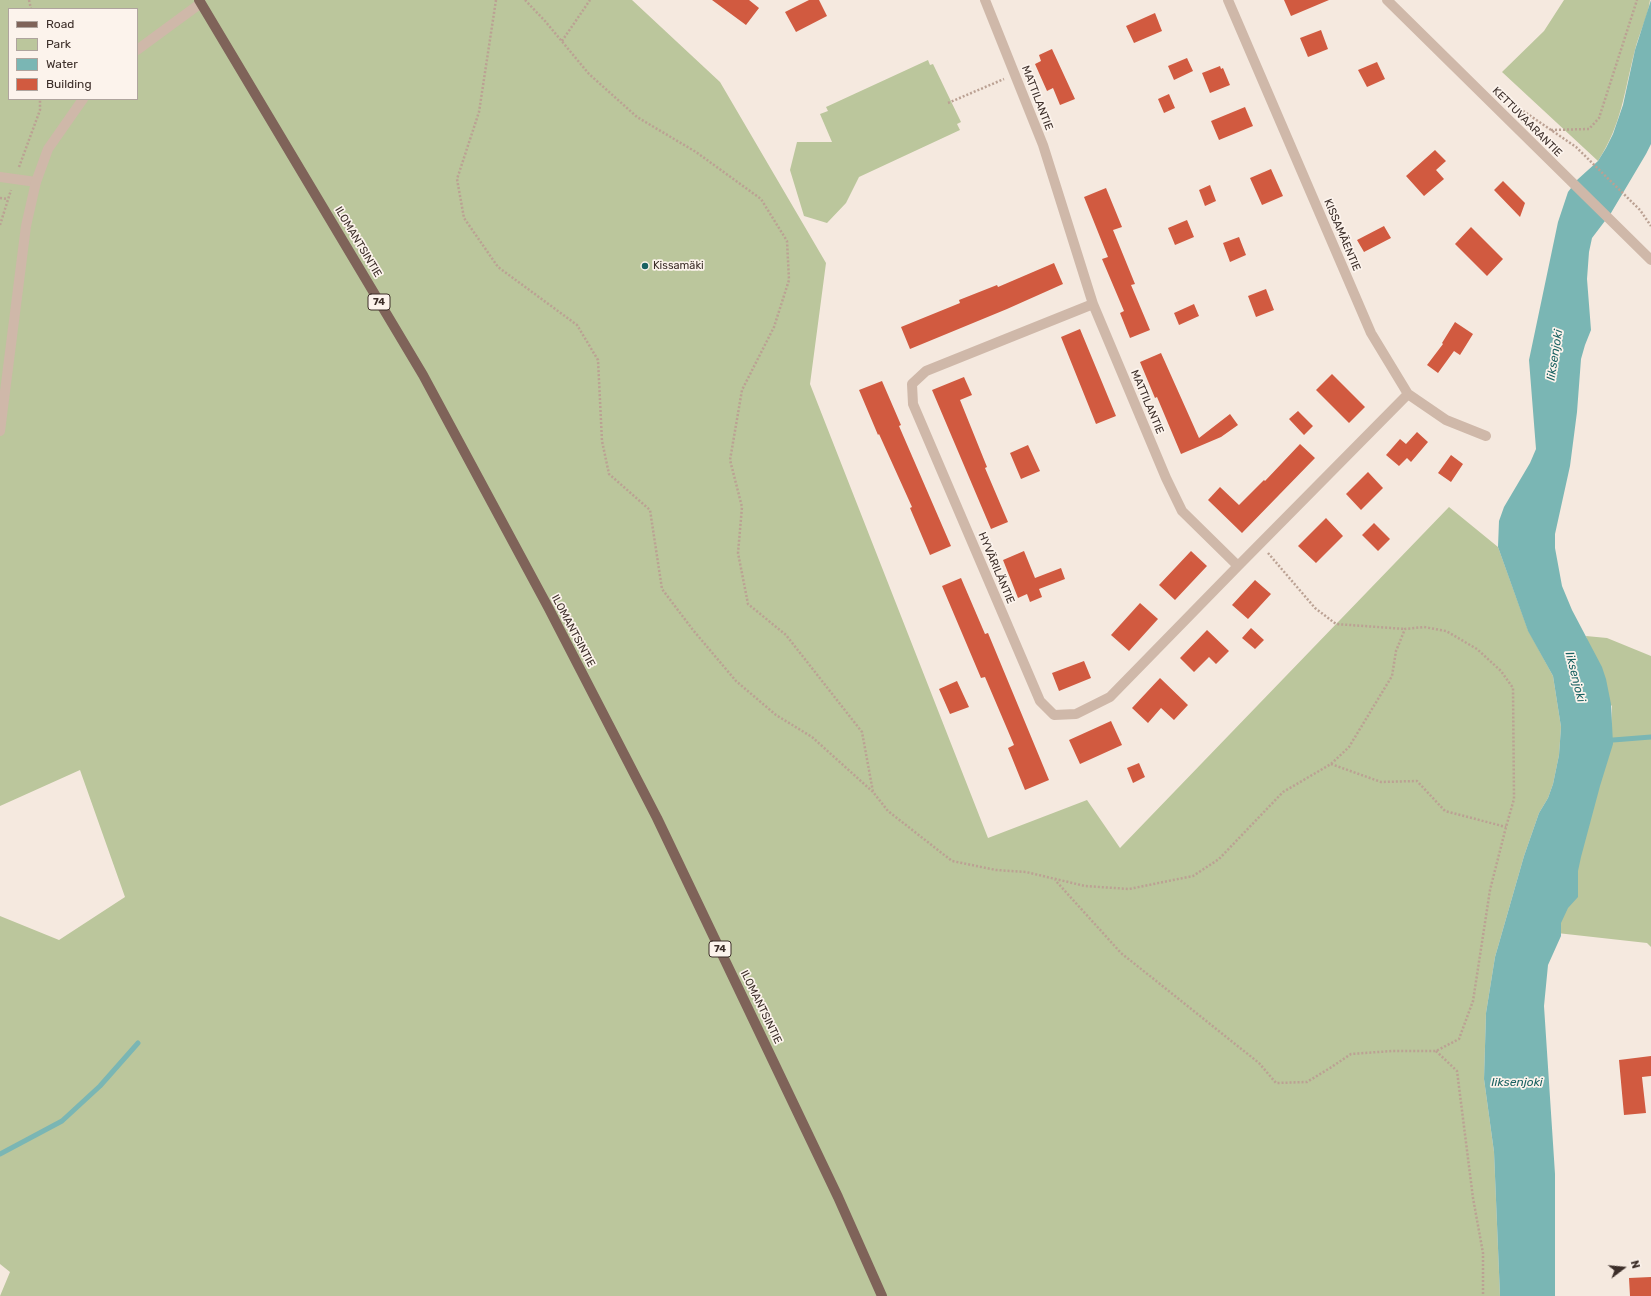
<!DOCTYPE html>
<html>
<head>
<meta charset="utf-8">
<style>
	body { margin:0 }
	#map { position:relative; width:1651px; height:1296px; overflow:hidden; background:#f5e9df; font-family:Rubik,sans-serif }
	canvas { display:block }
	.legend { position:absolute; left:8px; top:8px; width:130px; height:92px; box-sizing:border-box; background:#fcf3ec; border:1px solid #afa49e; margin:0; padding:5px 7px; list-style:none; font-size:12px; color:#3c2e29 }
	.legend li { display:flex; align-items:center; gap:8px; height:20px }
	.legend b { width:20px; border:1px solid #afa49e }
	.north { position:absolute; left:1603px; top:1248px; width:40px; height:40px; -webkit-text-stroke:3px #fcf3ec; paint-order:stroke; rotate:74deg; font-size:11px; font-weight:700; line-height:16px; text-align:center; color:#3c2e29 }
	.north::after { content:''; display:block; margin:auto; width:14px; height:18px; background:#3c2e29; clip-path:polygon(50% 0,100% 100%,50% 72%,0 100%) }
</style>
</head>
<body>
<div id="map">
<canvas width="1651" height="1296"></canvas>
<ul class="legend">
<li><b style="height:5px;background:#7f6359"></b>Road</li>
<li><b style="height:11px;background:#bbc69c"></b>Park</li>
<li><b style="height:11px;background:#7ab6b4"></b>Water</li>
<li><b style="height:11px;background:#d15a40"></b>Building</li>
</ul>
<div class="north">N</div>
</div>
<script>
const ctx = document.querySelector('canvas').getContext('2d');
ctx.lineJoin = 'round';
function fill(path, color) {
  ctx.fillStyle = color;
  ctx.fill(path, 'evenodd');
}
function stroke(path, color, width, dash) {
  ctx.strokeStyle = color;
  ctx.lineWidth = width;
  ctx.lineCap = dash ? 'butt' : 'round';
  ctx.setLineDash(dash || []);
  ctx.stroke(path);
}
function label(font, color, halo, rows, align = 'center') {
  ctx.font = font + ' Rubik,sans-serif';
  ctx.lineWidth = 3.5;
  ctx.setLineDash([]);
  ctx.textBaseline = 'middle';
  ctx.strokeStyle = halo;
  ctx.fillStyle = color;
  for (const [text, x, y, turn = 0] of rows) {
    ctx.save();
    ctx.translate(x, y);
    ctx.rotate((+turn || 0) * Math.PI / 180);
    ctx.textAlign = isNaN(turn) ? turn : align;
    if (halo) ctx.strokeText(text, 0, 0);
    ctx.fillText(text, 0, 0);
    ctx.restore();
  }
}
const green = new Path2D(`
	M0 0H632L720 82 826 263 810 384 988 838 1087 800 1120 848 1449 507 1498 547 1528 630 1553 676 1561 727 1559 755 1553 784 1548 798 1539 813 1524 856 1495 957 1486 1013 1484 1079 1494 1152 1500 1296H0L10 1272 0 1264V916L59 940 125 897 80 770 0 806ZM9 9H137V99H9Z
	M1564 0H1650C1648 17 1639 33 1635 50 1624 92 1622 124 1598 161L1502 72 1544 31Z
	M928 60 930 65 933 64 961 122 957 124 960 130 859 177 846 203 827 223 804 216 790 170 797 142H832L820 114 828 111 826 107Z
	M1586 636 1607 638 1651 656V947L1647 943 1557 933 1611 736 1612 706 1598 692Z`);
const water = new Path2D(`
	M1651 0V144L1646 154 1611 213 1592 238 1589 252 1587 279 1591 330 1585 345 1581 359 1577 412 1570 466 1555 534V548L1562 586 1572 610 1602 667 1606 679 1611 704 1613 744 1600 786 1581 857 1578 871V897L1568 908 1561 923V936L1548 965 1544 1006 1555 1174V1296H1500L1494 1152 1484 1079 1486 1013 1495 957 1524 856 1539 813 1548 798 1553 784 1559 755 1561 727 1553 676 1528 631 1498 547 1499 521 1504 507 1530 463 1536 449 1529 360 1558 222 1568 192 1577 180 1598 161 1606 148 1613 134 1623 105 1635 50Z`);
const stream = new Path2D(`
	M1613 740 1651 737
	M0 1154 62 1121 100 1086 138 1043`);
const building = new Path2D(`
	M712 0H749L759 8 746 25Z
	M809 0H819L827 16 796 32 785 12Z
	M1284 0H1329L1291 16Z
	M1155 13 1162 31 1134 43 1126 26Z
	M1321 30 1328 49 1308 57 1300 38Z
	M1052 49 1075 99 1060 105 1053 88 1047 91 1035 64 1041 61 1039 55Z
	M1187 58 1193 71 1174 80 1168 66Z
	M1377 62 1385 79 1367 87 1358 70Z
	M1220 66 1221 69 1223 68 1230 85 1210 93 1202 73Z
	M1169 94 1175 108 1164 113 1158 99Z
	M1245 107 1253 126 1219 140 1211 121Z
	M1435 150 1446 161 1436 170 1444 179 1424 196 1406 176Z
	M1271 169 1283 196 1262 205 1250 178Z
	M1503 181 1525 203 1520 217 1494 190Z
	M1210 185 1216 201 1205 206 1199 190Z
	M1106 188 1122 227 1113 230 1135 284 1131 285 1150 330 1130 338 1120 313 1124 311 1102 259 1108 257 1084 197Z
	M1187 220 1194 237 1175 245 1168 228Z
	M1384 226 1391 238 1364 252 1357 240Z
	M1471 227 1503 259 1487 276 1455 244Z
	M1239 237 1246 255 1230 262 1223 243Z
	M1054 263 1063 284 1007 309 910 349 901 327 960 303 959 300 997 285 998 287Z
	M1266 289 1274 310 1256 317 1248 296Z
	M1194 304 1199 316 1179 325 1174 313Z
	M1455 322 1473 334 1460 355 1454 351 1438 373 1427 365 1443 344 1442 343Z
	M1080 329 1116 416 1096 424 1061 337Z
	M1161 353 1199 438 1230 414 1238 425 1221 437 1181 454 1157 397 1155 398 1140 362Z
	M1332 374 1365 407 1349 423 1316 390Z
	M964 377 972 395 960 400 987 467 985 468 1008 522 991 529 932 390Z
	M882 381 901 425 899 426 951 546 930 555 910 508 912 507 879 434 878 435 859 390Z
	M1298 411 1313 426 1304 435 1289 419Z
	M1417 432 1428 442 1411 462 1407 458 1399 466 1386 455 1400 439 1406 444Z
	M1300 444 1315 458 1242 533 1208 500 1220 487 1239 505 1264 480 1265 481Z
	M1028 445 1040 471 1021 479 1010 453Z
	M1451 455 1463 464 1451 482 1438 473Z
	M1368 472 1383 488 1361 510 1346 494Z
	M1326 518 1343 536 1316 563 1298 546Z
	M1374 523 1390 539 1378 551 1362 535Z
	M1024 551 1035 578 1061 568 1065 579 1039 589 1042 597 1030 602 1027 594 1018 598 1003 560Z
	M1191 551 1207 566 1175 600 1159 585Z
	M961 578 985 634 988 633 1049 780 1025 790 1008 748 1014 745 985 677 981 678 942 586Z
	M1255 580 1271 594 1248 619 1232 605Z
	M1140 603 1158 619 1129 651 1111 635Z
	M1251 628 1264 640 1255 649 1242 638Z
	M1207 630 1229 651 1216 664 1209 657 1194 672 1180 658Z
	M1084 661 1091 678 1059 691 1052 673Z
	M1160 678 1188 705 1174 720 1161 708 1148 723 1132 708Z
	M957 681 969 707 950 714 939 689Z
	M1111 721 1122 745 1080 764 1069 740Z
	M1139 763 1145 777 1133 783 1127 768Z
	M1651 1056V1076L1642 1077 1646 1113 1624 1115 1619 1060Z
	M1651 1277V1296H1630L1629 1278Z`);
const path = new Path2D(`
	M29 0 31 9
	M496 0 479 112 457 179 464 218 498 267 577 325 598 360 602 441 609 474 650 510 662 589 693 630 736 681 776 715 812 737 873 792 888 811 952 861 996 870 1026 872 1085 886 1129 889 1193 876 1219 859 1283 792 1331 764 1349 747 1392 676 1396 651 1405 629 1424 627 1446 631 1477 649 1501 671 1513 688 1514 799 1506 827 1490 890 1473 1001 1459 1039 1436 1051H1392L1351 1054 1330 1068 1307 1082 1276 1083 1259 1063 1121 953 1055 880
	M525 0 545 21 589 74 637 117 696 152 761 199 787 241 789 280 774 327 742 390 730 460 742 507 738 553 748 604 786 635 862 732 873 792
	M562 41 590 0
	M948 103 1004 79
	M1513 104 1576 147 1640 210 1651 226
	M1551 130 1589 129 1599 118 1637 0
	M19 167 40 110V99
	M0 198 8 199
	M0 225 11 190
	M1268 553 1315 608 1336 624 1405 629
	M1331 764 1381 782 1417 781 1445 811 1506 827
	M1436 1051 1457 1071 1473 1198 1483 1253V1296`);
const minor = new Path2D(`
	M985 0 1043 145 1093 304 1166 478 1182 511 1238 566 1408 394
	M1228 0 1371 333 1408 394 1446 420 1486 436
	M0 177 36 182
	M1093 304 926 371 912 384 913 404 1040 701 1054 715 1076 714 1110 697 1238 566`);
const tertiary = new Path2D(`
	M1387 0 1651 260
	M137 50 201 3
	M0 431 26 226 36 182 48 149 83 99`);
const primary = new Path2D(`
	M199 0 423 375 548 607 657 818 838 1197 882 1296`);
const markers = [
	[645,266,4,"#1a6262"]
];
const shields = [
	[379,302,22],
	[720,949,22]
];
const shieldNames = [
	["74",379,302],
	["74",720,949]
];
const streetNames = [
	["MATTILANTIE",1037,98,69],
	["KETTUVAARANTIE",1527,122,45],
	["KISSAMÄENTIE",1342,235,67],
	["ILOMANTSINTIE",358,242,59],
	["MATTILANTIE",1147,402,67],
	["HYVÄRILÄNTIE",996,568,67],
	["ILOMANTSINTIE",573,631,62],
	["ILOMANTSINTIE",761,1007,64]
];
const poiNames = [
	["Kissamäki",653,266]
];
const waterNames = [
	["Iiksenjoki",1555,355,-81],
	["Iiksenjoki",1575,677,76],
	["Iiksenjoki",1517,1083]
];
fill(green, '#bbc69c');
fill(water, '#7ab6b4');
stroke(stream, '#7ab6b4', 5);
fill(building, '#d15a40');
stroke(path, '#bba193', 2.5, [2, 2]);
stroke(minor, '#cfb8a9', 10);
stroke(tertiary, '#cfb8a9', 10);
stroke(primary, '#7f6359', 10);
for (const [x, y, r, color] of markers) {
  const dot = new Path2D();
  dot.arc(x, y, r, 0, 2 * Math.PI);
  ctx.fillStyle = color;
  ctx.fill(dot);
  stroke(dot, '#fcf3ec', 1.5);
}
for (const [x, y, w] of shields) {
  const box = new Path2D();
  box.roundRect(x - w / 2, y - 8, w, 16, 3);
  ctx.fillStyle = '#fcf3ec';
  ctx.fill(box);
  stroke(box, '#3c2e29', 1);
}
label('bold 10px', '#3c2e29', null, shieldNames);
label('11px', '#3c2e29', '#fcf3ec', streetNames);
label('11px', '#3c2e29', '#fcf3ec', poiNames, 'left');
label('italic 12px', '#1a6262', '#fcf3ec', waterNames);
</script>
</body>
</html>
